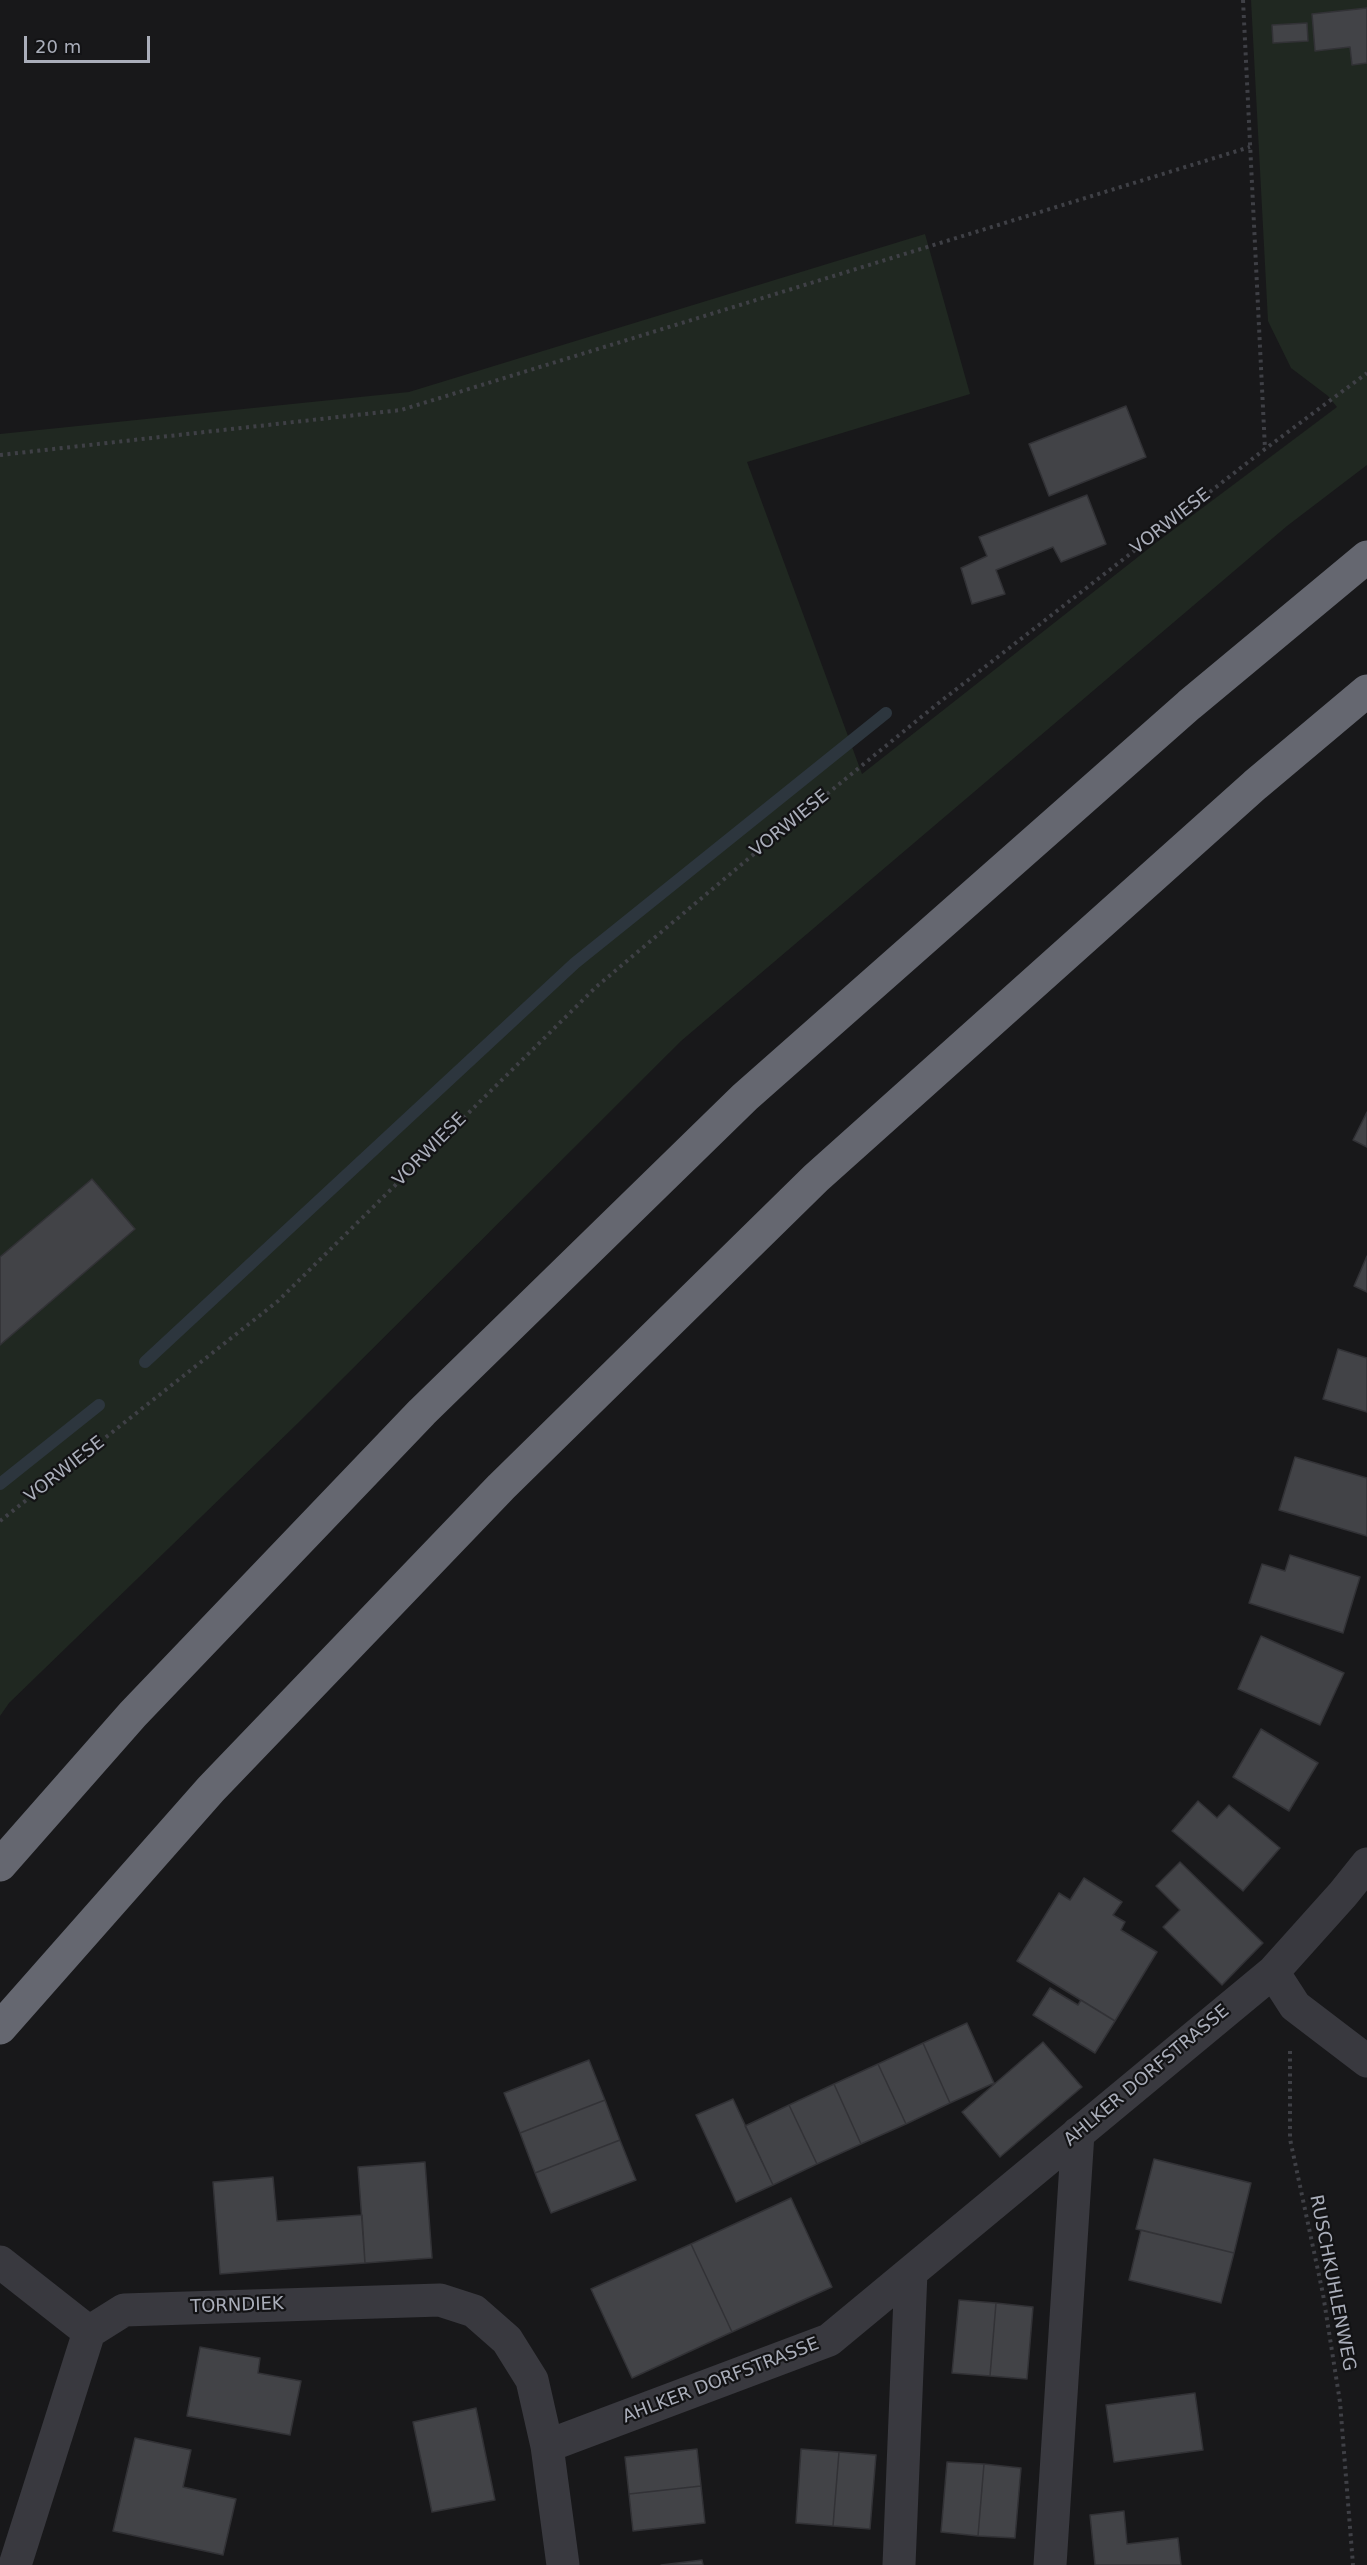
<!DOCTYPE html>
<html>
<head>
<meta charset="utf-8">
<style>
	body { margin:0 }
	#map { position:relative; width:1367px; height:2565px; overflow:hidden; background:#18181a; font-family:"DejaVu Sans",sans-serif }
	canvas { display:block }
	.scale { position:absolute; left:24px; top:36px; width:126px; height:27px; box-sizing:border-box; border:3px solid #aaaeba; border-top:0; padding-left:8px; font-size:18px; line-height:21px; white-space:nowrap; color:#aaaeba; -webkit-text-stroke:4px #131315; paint-order:stroke }
</style>
</head>
<body>
<div id="map">
<canvas width="1367" height="2565"></canvas>
<div class="scale">20 m</div>
</div>
<script>
const ctx = document.querySelector('canvas').getContext('2d');
ctx.lineJoin = 'round';
function fill(path, color) {
  ctx.fillStyle = color;
  ctx.fill(path, 'evenodd');
}
function stroke(path, color, width, dash) {
  ctx.strokeStyle = color;
  ctx.lineWidth = width;
  ctx.lineCap = dash ? 'butt' : 'round';
  ctx.setLineDash(dash || []);
  ctx.stroke(path);
}
function label(font, color, halo, rows, align = 'center') {
  ctx.font = font + ' "DejaVu Sans",sans-serif';
  ctx.lineWidth = 4.5;
  ctx.setLineDash([]);
  ctx.textBaseline = 'middle';
  ctx.strokeStyle = halo;
  ctx.fillStyle = color;
  for (const [text, x, y, turn = 0] of rows) {
    ctx.save();
    ctx.translate(x, y);
    ctx.rotate((+turn || 0) * Math.PI / 180);
    ctx.textAlign = isNaN(turn) ? turn : align;
    if (halo) ctx.strokeText(text, 0, 0);
    ctx.fillText(text, 0, 0);
    ctx.restore();
  }
}
const green = new Path2D(`
	M1251 0H1367V465L1287 526 681 1041 298 1423 9 1703 0 1716V434L409 392 925 234 970 394 747 462 862 774 1157 542 1337 407 1328 396 1291 368 1268 321Z`);
const stream = new Path2D(`
	M145 1362 575 963 886 713
	M0 1484 99 1405`);
const building = new Path2D(`
	M1367 8V63L1352 65 1350 47 1315 51 1312 14Z
	M1307 23 1308 41 1273 43 1272 25Z
	M1126 406 1146 457 1049 496 1029 444Z
	M1087 495 1106 544 1061 562 1053 547 996 570 1005 594 972 604 961 568 987 556 979 537Z
	M1367 1112V1147L1353 1140Z
	M92 1179 135 1229 0 1345V1257Z
	M1367 1256V1292L1354 1286Z
	M1338 1349 1367 1358V1412L1323 1399Z
	M1295 1457 1367 1478V1536L1279 1510Z
	M1290 1555 1360 1577 1343 1633 1249 1603 1262 1564 1285 1571Z
	M1261 1636 1344 1673 1320 1725 1238 1689Z
	M1261 1729 1318 1763 1289 1811 1233 1777Z
	M1198 1801 1217 1818 1229 1805 1280 1848 1243 1891 1172 1831Z
	M1180 1862 1263 1943 1222 1985 1163 1927 1180 1910 1156 1886Z
	M1084 1878 1122 1902 1113 1915 1125 1922 1121 1930 1157 1952 1115 2021 1017 1961 1059 1893 1070 1900Z
	M1050 1988 1078 2005 1081 2000 1115 2021 1095 2053 1033 2015Z
	M967 2023 994 2083 950 2103 923 2043Z
	M1043 2042 1082 2087 1000 2157 962 2112Z
	M923 2043 950 2103 906 2124 878 2064Z
	M589 2060 605 2100 520 2133 504 2093Z
	M878 2064 906 2124 861 2144 834 2084Z
	M834 2084 861 2144 817 2164 789 2105Z
	M733 2099 773 2185 736 2202 696 2115Z
	M605 2100 620 2140 535 2173 520 2133Z
	M789 2105 817 2164 773 2185 745 2126Z
	M620 2140 636 2180 551 2213 535 2173Z
	M1154 2159 1251 2183 1234 2253 1136 2229Z
	M425 2162 432 2258 365 2263 358 2167Z
	M273 2177 277 2221 362 2215 365 2263 220 2274 213 2182Z
	M791 2198 832 2287 732 2332 691 2244Z
	M1141 2230 1234 2253 1221 2303 1129 2280Z
	M691 2244 732 2332 632 2378 591 2289Z
	M959 2300 996 2303 990 2376 952 2373Z
	M996 2303 1033 2307 1027 2379 990 2376Z
	M200 2347 260 2358 258 2373 301 2381 290 2435 187 2416Z
	M1195 2393 1203 2450 1114 2462 1106 2405Z
	M476 2408 495 2500 432 2512 413 2422Z
	M135 2438 191 2450 183 2487 236 2499 223 2555 113 2531Z
	M697 2449 701 2486 629 2494 625 2457Z
	M801 2449 839 2452 833 2526 796 2523Z
	M839 2452 876 2455 870 2529 833 2526Z
	M947 2462 984 2464 978 2536 941 2532Z
	M984 2464 1021 2468 1015 2538 978 2536Z
	M701 2486 705 2523 633 2531 629 2494Z
	M1124 2511 1127 2544 1178 2538 1181 2565H1095L1090 2515Z
	M702 2560 703 2565H661Z`);
const path = new Path2D(`
	M1243 0 1265 449
	M0 455 401 410 1250 147
	M0 1521 278 1301 596 987 767 843 936 705 1265 449 1367 373
	M1290 2051V2139L1323 2294 1340 2402 1353 2565`);
const minor = new Path2D(`
	M1273 1972 1295 2006 1367 2061
	M0 2262 89 2332
	M547 2446 829 2340 1273 1972 1343 1894 1367 1864
	M15 2565 89 2332 124 2310 440 2300 474 2311 507 2340 532 2380 547 2446 563 2565
	M899 2565 911 2272
	M1050 2565 1078 2133`);
const highway = new Path2D(`
	M0 1865 133 1714 422 1412 745 1097 1189 705 1367 557
	M0 2028 211 1789 501 1487 816 1178 1255 785 1367 691`);
const streetNames = [
	["VORWIESE",1171,522,-38],
	["VORWIESE",790,824,-39],
	["VORWIESE",430,1150,-45],
	["VORWIESE",65,1470,-38],
	["AHLKER DORFSTRASSE",1147,2076,-40],
	["RUSCHKUHLENWEG",1332,2283,79],
	["TORNDIEK",237,2306,-2],
	["AHLKER DORFSTRASSE",721,2381,-21]
];
fill(green, '#202821');
stroke(stream, '#2d363e', 12);
fill(building, '#424347');
stroke(building, '#323236', 1.5);
stroke(path, '#3f4046', 4, [3, 4.5]);
stroke(minor, '#39393f', 33);
stroke(highway, '#656770', 33);
label('18px', '#aaaeba', '#131315', streetNames);
</script>
</body>
</html>
